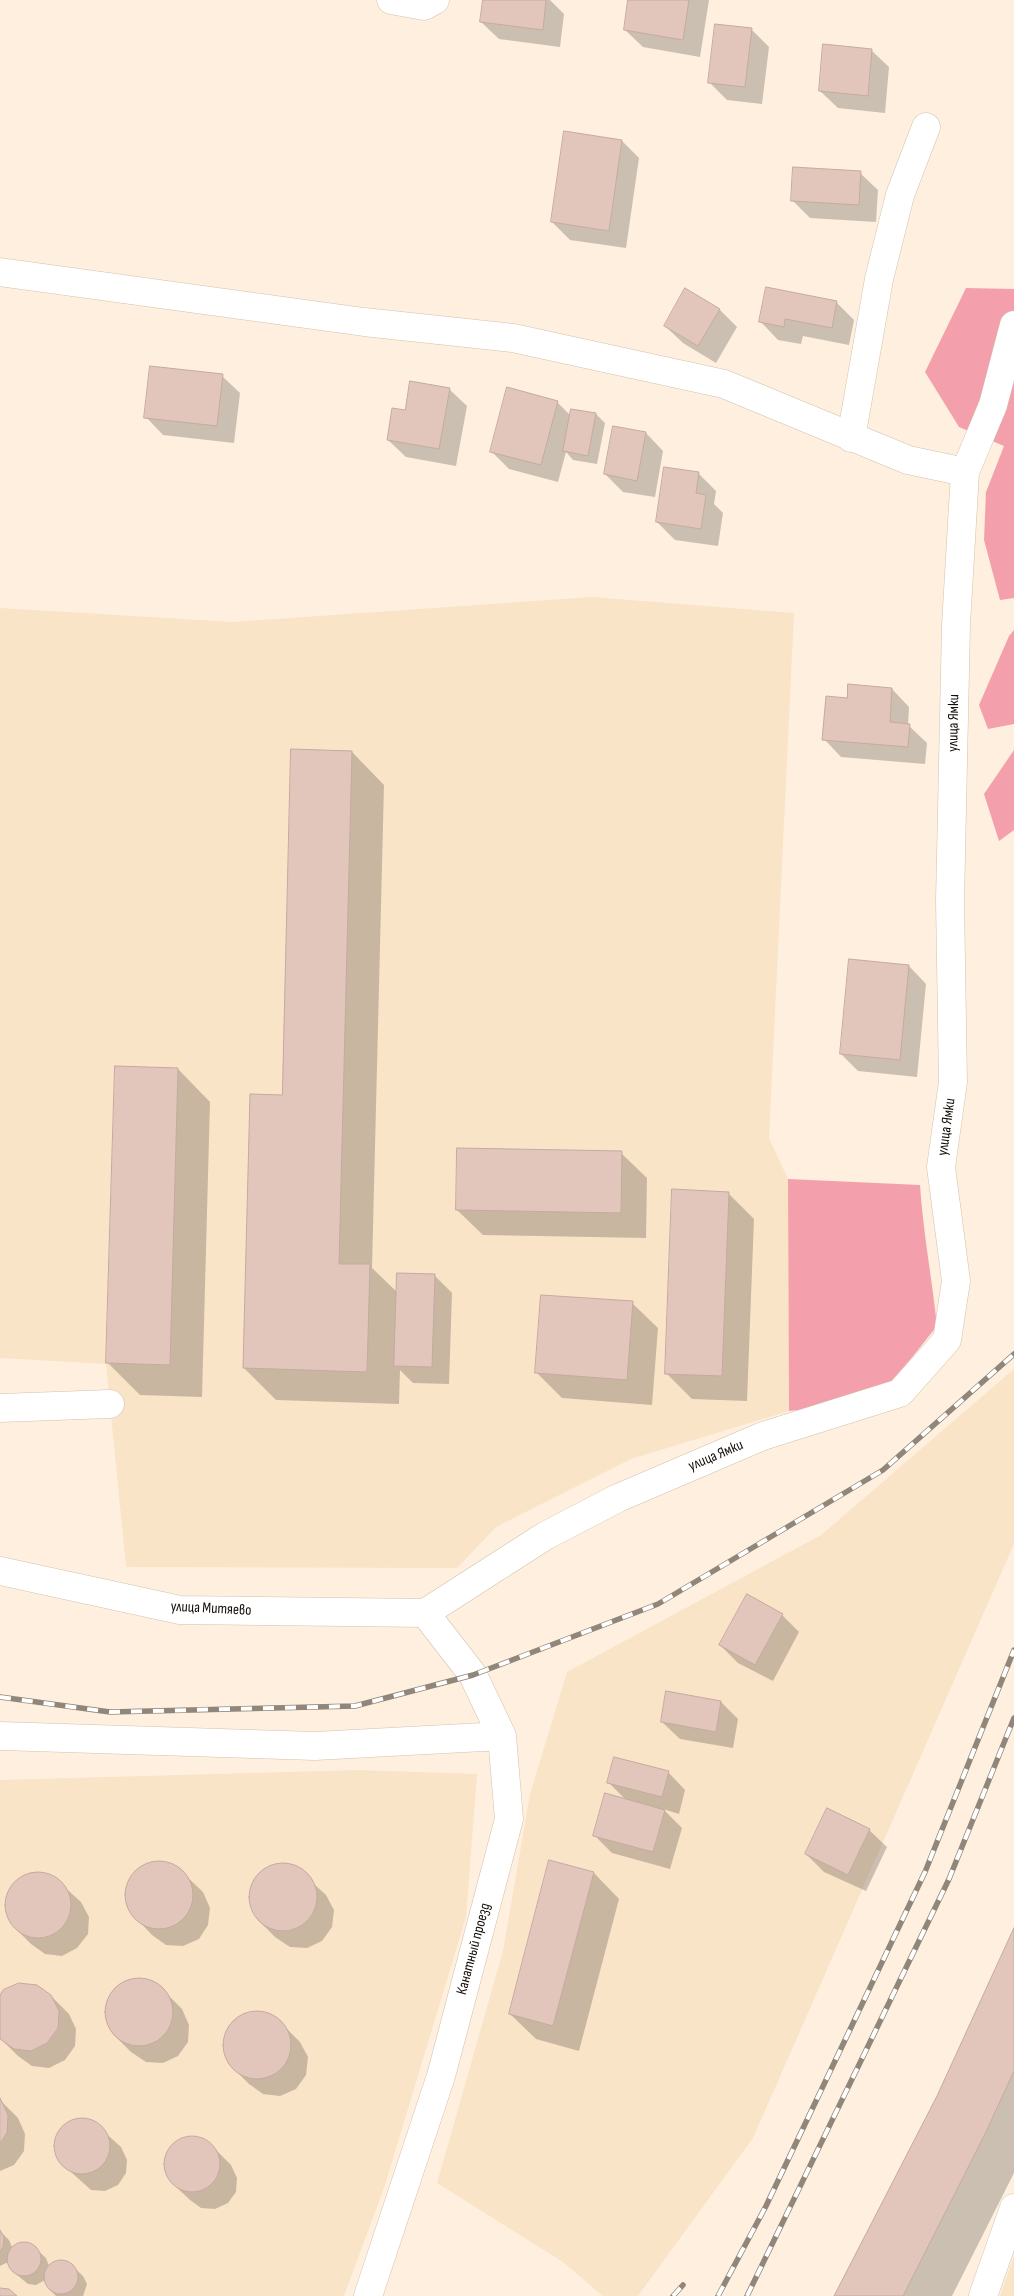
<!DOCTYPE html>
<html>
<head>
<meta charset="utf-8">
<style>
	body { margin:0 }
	canvas { display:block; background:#feefde }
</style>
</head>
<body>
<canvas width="1014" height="2296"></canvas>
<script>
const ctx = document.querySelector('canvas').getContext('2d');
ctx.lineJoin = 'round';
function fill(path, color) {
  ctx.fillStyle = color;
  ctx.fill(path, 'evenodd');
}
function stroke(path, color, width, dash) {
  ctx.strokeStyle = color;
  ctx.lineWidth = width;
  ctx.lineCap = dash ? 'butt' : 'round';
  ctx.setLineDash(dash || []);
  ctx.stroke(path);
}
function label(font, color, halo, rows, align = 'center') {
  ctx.font = font + ' "Sofia Sans Condensed",sans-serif';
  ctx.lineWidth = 4;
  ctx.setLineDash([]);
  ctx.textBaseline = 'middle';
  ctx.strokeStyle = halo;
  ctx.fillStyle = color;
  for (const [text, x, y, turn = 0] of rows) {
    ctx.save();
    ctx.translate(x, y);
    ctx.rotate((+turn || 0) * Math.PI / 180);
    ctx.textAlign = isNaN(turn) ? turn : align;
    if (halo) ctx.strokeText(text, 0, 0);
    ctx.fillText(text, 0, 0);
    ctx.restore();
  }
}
const built = new Path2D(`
	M592 597 794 613 769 1138 788 1179 789 1411 631 1459 496 1527 457 1568 126 1567 106 1364 0 1358V608L233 622Z
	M1014 1369V1544L753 2138 638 2296H603L563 2262 437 2183 503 1951 530 1794 567 1672 821 1535Z
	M358 1770 477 1774 466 1917 384 2188 344 2296H0V1780Z
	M1014 2256V2296H1000Z`);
const forest = new Path2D(`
	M966 288 1014 289V598L1000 600 984 540 986 492 1004 446 959 427 925 372Z
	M1014 630V724L988 729 979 705 1009 636Z
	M1014 750V830L999 841 984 794Z
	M788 1179 920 1185C923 1232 932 1278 937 1326L909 1361 873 1402 789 1411Z`);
const shadow = new Path2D(`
	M484 0H550L564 14 560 47 499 39 481 22Z
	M630 0H709L700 57 643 47 625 30Z
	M751 29 769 47 762 104 727 100 709 82Z
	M871 50 889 67 885 113 838 108 820 91Z
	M565 133 622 141 639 158 626 248 570 240 552 222Z
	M860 173 878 190 876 222 810 218 792 200Z
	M686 290 720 310 737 327 716 363 683 343 665 326Z
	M836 302 854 320 849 345 803 336 801 344 778 340 761 322Z
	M222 376 240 393 234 443 163 435 146 417Z
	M449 389 467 406 456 466 406 457 388 440 406 411Z
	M557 402 571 416 572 410 596 414 605 423 597 464 573 460 566 452 558 482 509 469 491 451Z
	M646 433 663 451 655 497 623 492 605 474Z
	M666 469 699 474 716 491 714 504 723 513 718 546 675 540 657 522Z
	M892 689 909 707 908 725 927 743 925 764 841 757 824 739 848 699Z
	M352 752 384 785 372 1268 398 1293 434 1275 452 1293 449 1384 413 1383 400 1370 399 1404 276 1400 244 1368 283 1096Z
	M909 966 926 984 917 1077 858 1071 841 1054Z
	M178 1069 210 1102 202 1397 140 1395 108 1363Z
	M621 1153 647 1178 646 1238 483 1235 457 1210Z
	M728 1193 754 1219 747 1401 692 1399 666 1373Z
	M632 1303 658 1328 652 1405 562 1398 537 1373Z
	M782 1615 799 1632 773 1681 738 1663 720 1645Z
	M721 1702 738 1719 733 1748 680 1739 662 1722Z
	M668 1772 685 1790 679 1814 663 1809 682 1828 670 1869 612 1853 594 1835 626 1800 608 1782Z
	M869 1830 887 1847 866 1891 824 1872 806 1854Z
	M153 1863 171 1864 184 1874 203 1892 210 1908 208 1925 199 1939 183 1946 166 1945 152 1935 134 1916 127 1901 128 1884 138 1870Z
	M277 1865 294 1866 326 1895 334 1910 332 1927 322 1941 307 1948 290 1947 275 1937 257 1919 250 1903 252 1886 261 1872Z
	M32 1872 50 1874 81 1902 89 1917 88 1934 77 1948 62 1956 45 1954 31 1944 13 1926 6 1911 7 1893 17 1880Z
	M594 1873 619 1899 579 2051 536 2039 510 2014Z
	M1014 1931V2173L952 2296H835L938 2096Z
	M133 1980 150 1981 164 1991 182 2009 189 2025 188 2042 178 2056 163 2063 146 2062 131 2052 113 2034 106 2018 108 2001 117 1987Z
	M51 1996 69 2014 76 2029 75 2046 65 2060 49 2068 32 2066 18 2056 0 2038V1997Z
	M251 2013 268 2014 282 2024 300 2042 308 2057 306 2075 296 2089 280 2096 263 2094 249 2084 231 2066 224 2051 225 2034 235 2020Z
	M0 2100 18 2118 25 2134 24 2151 14 2165 0 2171Z
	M77 2119 91 2120 121 2147 127 2160 126 2173 118 2185 105 2191 91 2190 61 2163 55 2151 57 2136 64 2125Z
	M188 2137 201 2139 213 2147 231 2165 237 2178 236 2192 228 2203 215 2209 201 2208 190 2200 171 2182 166 2169 167 2155 174 2143Z
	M0 2231 9 2240 12 2247 21 2243 29 2244 36 2249 46 2258 49 2266 58 2261H67L83 2276 87 2284 83 2296H56L48 2288 45 2280 36 2285 28 2284 11 2270 8 2262 0 2266Z`);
const building = new Path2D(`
	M483 0H546L543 30 480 22Z
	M628 0H689L683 40 624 30Z
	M715 24 752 28 745 87 708 83Z
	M823 44 872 49 868 96 819 91Z
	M564 131 622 140 609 231 551 222Z
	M793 167 861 171 859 205 791 201Z
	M766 287 837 301 832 328 785 319 784 327 759 322Z
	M685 288 720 309 698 346 664 326Z
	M150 366 223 374 217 426 144 418Z
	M410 381 450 388 439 449 387 440 392 408 405 410Z
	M507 387 558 401 541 465 490 452Z
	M571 409 596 413 588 456 563 451Z
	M613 426 646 432 637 481 604 474Z
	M664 467 699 472 696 493 706 495 701 529 656 522Z
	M848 684 892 688 890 722 910 724 908 747 822 740 826 696 847 698Z
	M291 749 352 751 339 1264H370L367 1372 243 1368 250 1094 282 1095Z
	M849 959 909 965 900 1060 840 1054Z
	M115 1066 178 1068 170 1365 106 1363Z
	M457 1148 622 1151 621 1213 456 1210Z
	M672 1189 729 1192 722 1376 665 1374Z
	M397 1273 435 1274 432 1367 394 1366Z
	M541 1295 633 1301 627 1380 535 1373Z
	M747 1594 783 1614 755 1665 719 1645Z
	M666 1691 721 1701 716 1732 661 1722Z
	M614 1757 669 1771 662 1797 607 1783Z
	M605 1793 665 1810 653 1852 593 1836Z
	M827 1808 870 1829 848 1875 805 1854Z
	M549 1860 594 1872 553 2026 509 2014Z
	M125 1895a34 34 0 1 1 68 0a34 34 0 1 1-68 0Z
	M249 1897a34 34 0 1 1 68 0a34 34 0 1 1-68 0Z
	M5 1905a33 33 0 1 1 66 0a33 33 0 1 1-66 0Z
	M1014 1928V2071L986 2132 903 2296H834L937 2096Z
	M105 2012a34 34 0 1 1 68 0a34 34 0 1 1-68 0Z
	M19 1983 37 1985 51 1995 59 2011 58 2028 47 2043 31 2051 14 2049 0 2039V1995L3 1990Z
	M223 2045a34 34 0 1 1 68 0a34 34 0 1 1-68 0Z
	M0 2098 8 2115 7 2133 0 2143Z
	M54 2146a28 28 0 1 1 56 0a28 28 0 1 1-56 0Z
	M164 2164a28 28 0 1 1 56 0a28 28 0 1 1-56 0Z
	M0 2230 4 2238 3 2247 0 2252Z
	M7 2259a17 17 0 1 1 34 0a17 17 0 1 1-34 0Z
	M44 2277a17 17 0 1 1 34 0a17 17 0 1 1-34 0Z
	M0 2288 9 2289 17 2296H0Z`);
const minor = new Path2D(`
	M391 0 424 6 435 0
	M0 272 364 322 513 338 724 384 908 460 965 472
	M851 438 879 279 900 195 926 127
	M0 1408 110 1404
	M0 1571 180 1610 425 1613
	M425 1613 545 1536 618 1498 763 1436 900 1393 947 1340 956 1281 941 1167 953 1082 950 901 956 625 965 472 993 405 1014 325
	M0 1736 315 1746 502 1736
	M368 2296 441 2076 509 1819 502 1736 473 1675 425 1613
	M983 2296 1014 2208`);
const rail = new Path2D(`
	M0 1697 110 1712 355 1706 473 1675 658 1604 883 1470 1014 1354
	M673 2296 683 2285
	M718 2296 766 2206 925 1872 1014 1650
	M747 2296 949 1879 1014 1718`);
const streetNames = [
	["улица Ямки",954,723,-89],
	["улица Ямки",947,1127,-82],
	["улица Ямки",716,1456,-23],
	["улица Митяево",211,1609,3],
	["Канатный проезд",474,1949,-75]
];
fill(built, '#fae4c8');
fill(forest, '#f4a0ac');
fill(shadow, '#0003');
fill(building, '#e2c6bc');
stroke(building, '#c5aaa0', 1);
stroke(minor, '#d3c2ad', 29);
stroke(minor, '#fff', 28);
stroke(rail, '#90867a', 5.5);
stroke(rail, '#fff', 4, [11]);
label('15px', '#120c06', '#fff', streetNames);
</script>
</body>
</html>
